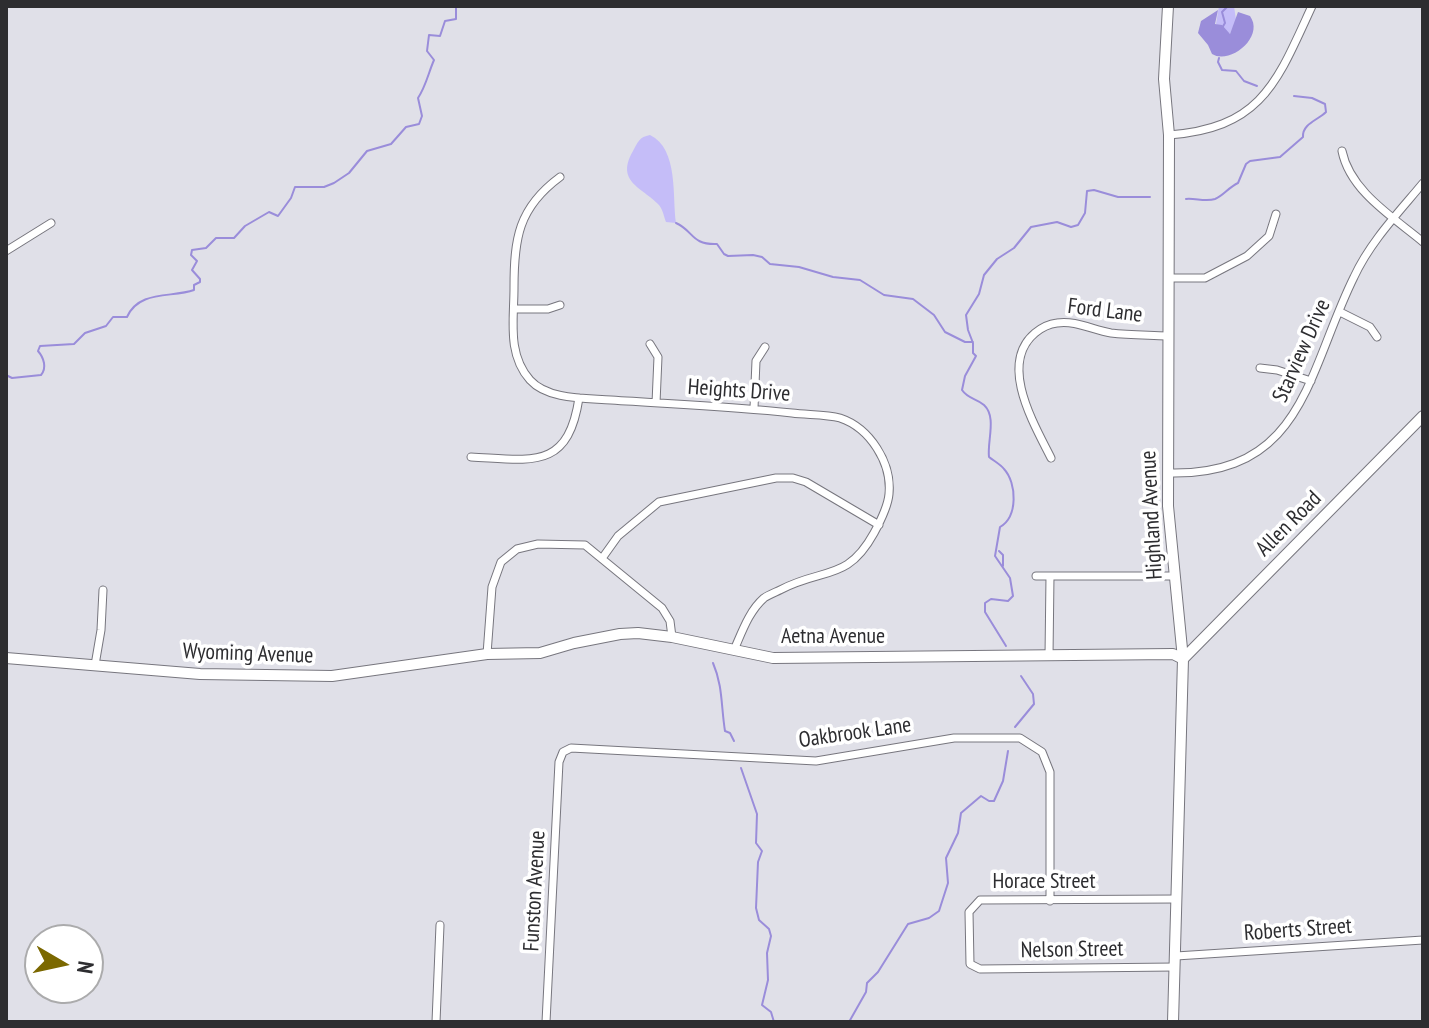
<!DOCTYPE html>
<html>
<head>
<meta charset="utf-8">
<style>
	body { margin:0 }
	#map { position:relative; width:1429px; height:1028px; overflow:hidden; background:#e0e0e8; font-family:"PT Sans Narrow",sans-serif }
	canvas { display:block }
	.frame { position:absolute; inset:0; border:8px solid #2d2d30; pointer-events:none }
	.north { position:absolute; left:24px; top:924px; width:80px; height:80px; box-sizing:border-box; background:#fff; border:2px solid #ababac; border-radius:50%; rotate:99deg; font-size:22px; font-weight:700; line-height:32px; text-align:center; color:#2d2d30 }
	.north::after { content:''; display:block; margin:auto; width:28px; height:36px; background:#7b6800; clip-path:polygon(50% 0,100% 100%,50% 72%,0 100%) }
</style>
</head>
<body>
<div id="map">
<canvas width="1429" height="1028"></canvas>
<div class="frame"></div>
<div class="north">N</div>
</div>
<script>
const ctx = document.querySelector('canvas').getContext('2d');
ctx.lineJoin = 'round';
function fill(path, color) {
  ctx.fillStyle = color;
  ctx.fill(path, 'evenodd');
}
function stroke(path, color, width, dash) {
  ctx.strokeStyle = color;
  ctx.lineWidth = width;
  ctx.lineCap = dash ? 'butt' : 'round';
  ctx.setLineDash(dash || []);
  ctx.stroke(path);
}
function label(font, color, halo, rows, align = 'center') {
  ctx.font = font + ' "PT Sans Narrow",sans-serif';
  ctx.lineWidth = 7;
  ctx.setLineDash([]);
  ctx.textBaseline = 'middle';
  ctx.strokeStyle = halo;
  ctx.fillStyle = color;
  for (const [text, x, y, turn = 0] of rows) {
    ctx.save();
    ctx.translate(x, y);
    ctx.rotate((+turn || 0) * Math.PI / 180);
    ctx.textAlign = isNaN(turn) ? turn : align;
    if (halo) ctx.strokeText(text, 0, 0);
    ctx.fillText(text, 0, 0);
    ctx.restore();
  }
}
const green = new Path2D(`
	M1219 6H1234L1236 20 1230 34 1216 24Z
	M650 135C679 149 672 197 676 223L666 222C664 217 663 210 659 205 642 187 615 182 633 151 638 142 639 137 650 135Z`);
const water = new Path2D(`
	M1218 10 1215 24 1222 25 1230 34 1238 12 1250 16C1265 37 1230 65 1212 54L1208 45 1198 33 1201 21Z`);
const stream = new Path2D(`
	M1222 28 1225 23 1222 12 1228 6
	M1219 58 1218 62 1222 70 1236 71 1244 81 1257 86
	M1186 199C1195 198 1206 202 1215 199 1223 196 1229 187 1238 183L1246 164 1250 161 1280 157 1303 137C1302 124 1318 120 1326 112L1325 104 1312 98 1294 96
	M676 223C694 231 691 245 717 244L724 254 728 256 753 255 762 257 770 264 799 267 833 277 860 280 884 295 913 299 934 315 945 332 965 342H973
	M6 375 12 378 41 375C47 368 44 358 38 351L40 346 74 344 85 333 106 326 113 317H127C139 290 171 298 194 290V285L200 282V279L192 270 197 261 191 255 192 250 206 248 216 238H234L245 226 269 212 278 216 291 198 295 187H324L334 183 349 173 367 151 391 144 406 127 419 124 422 116 418 98C426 86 428 74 434 60L427 51 429 35 440 36 445 21 456 19V6
	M999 551 1003 555V566
	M1006 646 985 612V603L991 599 1008 601 1013 596 1010 578 995 556 1000 527C1018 517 1017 483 1004 469 1000 464 994 461 989 457 987 441 997 417 984 405 976 398 968 399 962 390L965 376 976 356 973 353V343L968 330 966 315 979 294 984 275 997 259 1014 248 1031 227 1057 222 1071 227 1078 225 1085 213 1087 191 1094 190 1118 197H1150
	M713 663C723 686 721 707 725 731L730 733 734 741
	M1015 727 1034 704 1033 694 1021 676
	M741 768 757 814 756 843 762 851 758 862 756 908 759 920 769 929 771 936 767 953 768 980 762 1005 771 1012 774 1022
	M849 1022 866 992 867 983 878 972 908 924 929 918 939 911 948 883 946 858 958 833 961 813 981 796 989 801H994L1003 781 1008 751`);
const street = new Path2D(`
	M1169 135C1262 128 1277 82 1312 6
	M1342 151C1350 191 1393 217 1423 242
	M560 177C518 208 514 239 514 288 514 320 507 354 530 380 548 400 586 398 611 400 671 404 732 406 792 413 807 415 826 414 840 418 870 428 892 463 889 494 888 506 880 522 874 533 847 582 824 567 780 590 776 592 768 595 764 598 749 611 742 632 734 650
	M6 251 51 223
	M1168 278H1205L1247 256 1269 236 1276 214
	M514 309H548L560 305
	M1340 312 1370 327 1377 337
	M650 344 658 357 656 403
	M1260 368 1277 370 1311 381
	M754 408 756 361 765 347
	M471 457C531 460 568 471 579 398
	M1051 458C1034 424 998 364 1035 333 1041 328 1048 324 1057 323 1075 320 1093 330 1111 333 1129 335 1148 335 1167 336
	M1169 473C1304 476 1307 372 1354 277 1370 242 1399 212 1423 183
	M603 557 618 536 659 502 776 478H793L806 482 879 525
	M1036 576H1175
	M487 654 492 587 501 562 517 549 538 544 585 545 662 608 670 621 672 637
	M1049 656 1050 576
	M95 665 101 630 103 590
	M1176 956 1423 940
	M1175 967 980 969 970 964 969 912 980 900 1177 899
	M436 1022 440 925
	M546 1022 559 762 563 752 571 748 816 761 954 738H1020L1042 752 1050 772V901`);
const secondary = new Path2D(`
	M1168 6 1164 79 1169 135 1168 506 1183 659 1173 1022
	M6 658 200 674 332 676 487 654 540 653 574 643 620 634 638 633 672 637 773 658 1173 654 1183 659
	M1183 659 1423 416`);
const streetNames = [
	["Ford Lane",1105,311,7],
	["Starview Drive",1302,351,-66],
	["Heights Drive",739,391,4],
	["Highland Avenue",1152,515,-93],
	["Allen Road",1289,524,-45],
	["Aetna Avenue",833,637],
	["Wyoming Avenue",248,654,2],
	["Oakbrook Lane",855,733,-8],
	["Horace Street",1044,882],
	["Funston Avenue",535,891,-87],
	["Roberts Street",1298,930,-4],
	["Nelson Street",1072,950,-1]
];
fill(green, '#c5bdf8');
fill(water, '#9a8dda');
stroke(stream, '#9a8dda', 2);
stroke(street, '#77767e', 9);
stroke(secondary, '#77767e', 12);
stroke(street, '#fff', 7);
stroke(secondary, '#fff', 10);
label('22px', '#2d2d30', '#fff', streetNames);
</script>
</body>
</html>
